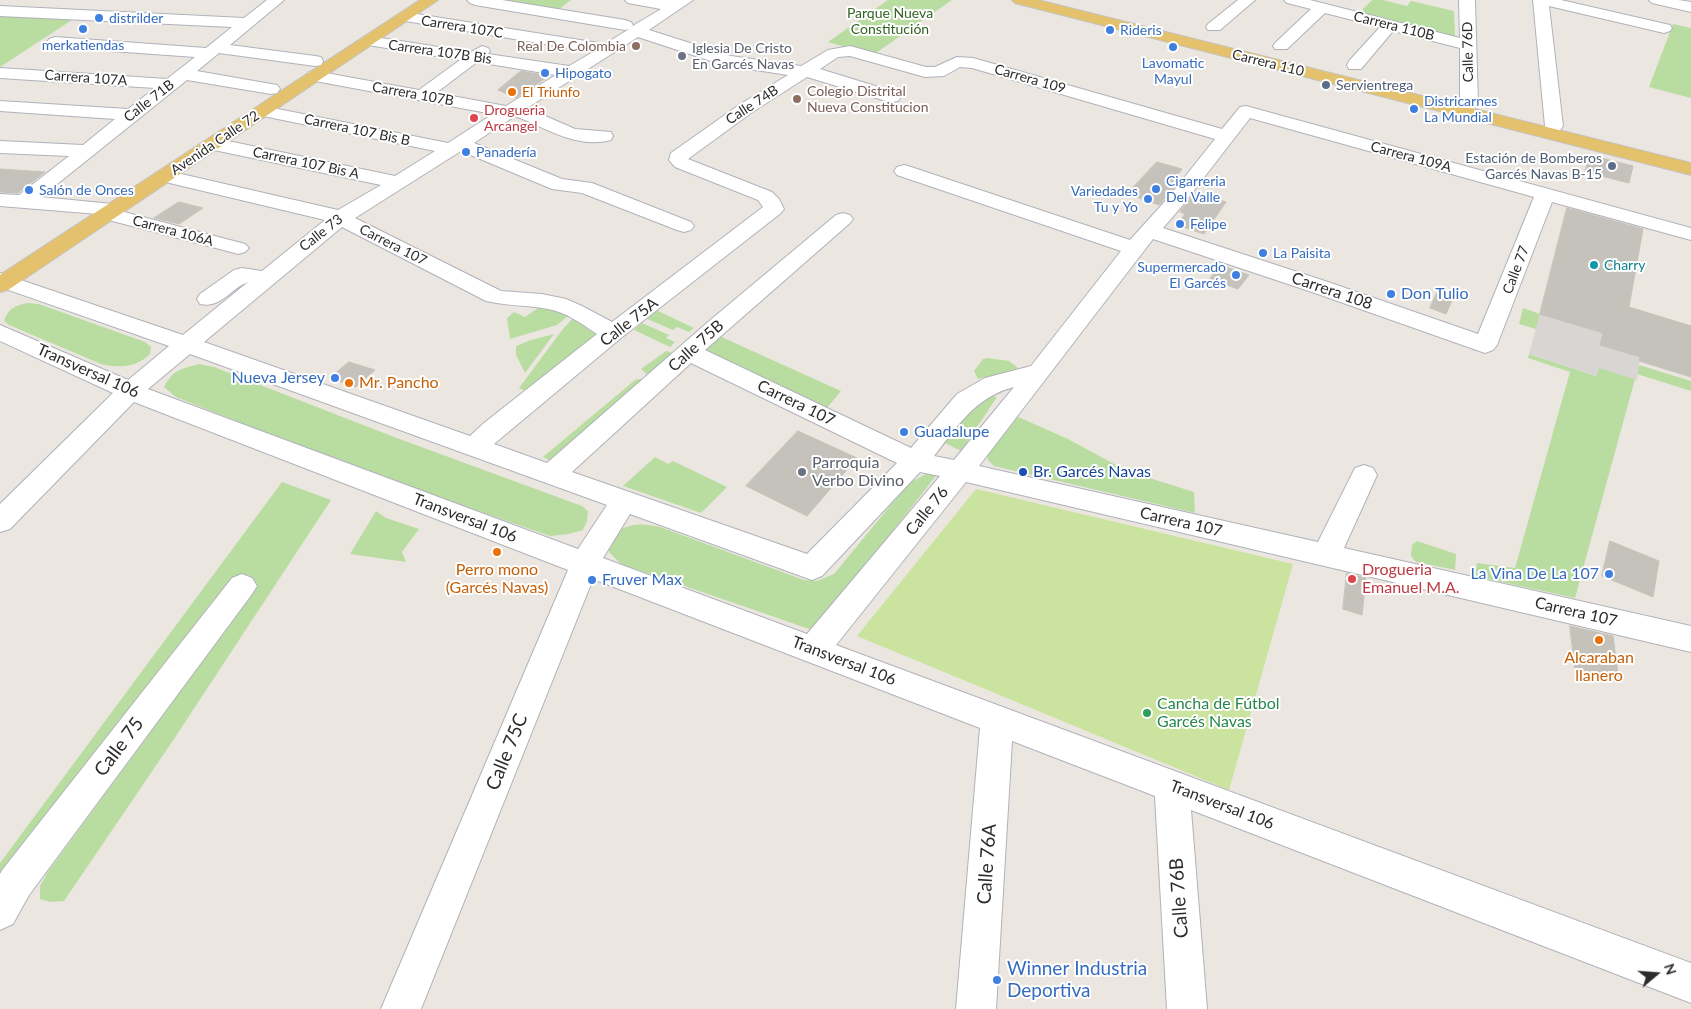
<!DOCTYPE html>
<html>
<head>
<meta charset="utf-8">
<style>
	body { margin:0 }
	#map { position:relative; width:1691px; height:1009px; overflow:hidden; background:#ece6e0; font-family:Lato,sans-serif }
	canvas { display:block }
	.north { position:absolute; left:1631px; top:949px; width:50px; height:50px; -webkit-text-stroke:4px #fff; paint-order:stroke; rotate:72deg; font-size:14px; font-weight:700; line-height:20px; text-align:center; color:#2c2c2c }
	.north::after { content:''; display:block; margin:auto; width:18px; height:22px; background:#2c2c2c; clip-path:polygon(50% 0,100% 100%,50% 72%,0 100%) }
</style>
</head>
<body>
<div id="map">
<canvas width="1691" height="1009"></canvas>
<div class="north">N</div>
</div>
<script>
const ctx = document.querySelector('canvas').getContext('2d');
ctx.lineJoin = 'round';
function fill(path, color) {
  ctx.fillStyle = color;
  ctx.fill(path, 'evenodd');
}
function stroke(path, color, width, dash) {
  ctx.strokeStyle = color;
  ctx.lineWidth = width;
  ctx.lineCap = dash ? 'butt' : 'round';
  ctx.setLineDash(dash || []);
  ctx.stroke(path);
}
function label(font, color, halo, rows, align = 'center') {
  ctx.font = font + ' Lato,sans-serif';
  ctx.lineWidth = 4;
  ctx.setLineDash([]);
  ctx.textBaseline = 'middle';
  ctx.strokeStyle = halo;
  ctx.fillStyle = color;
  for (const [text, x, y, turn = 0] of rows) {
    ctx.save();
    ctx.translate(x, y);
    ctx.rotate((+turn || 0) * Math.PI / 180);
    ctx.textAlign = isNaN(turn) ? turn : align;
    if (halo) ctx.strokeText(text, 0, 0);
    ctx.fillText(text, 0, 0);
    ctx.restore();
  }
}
const green = new Path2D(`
	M488 0H571L558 10Z
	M888 0H952L873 55 828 42Z
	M1372 0H1383L1407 6 1411 1 1454 11 1455 37 1358 14Z
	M0 13 75 18 0 67Z
	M1673 24 1691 28V98L1649 87Z
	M28 303 39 304 145 342 151 347 150 354C136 368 119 368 101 364L9 325 4 321C8 308 16 305 28 303Z
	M544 304 568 316 557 325 510 339 507 318 514 312 525 317Z
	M1523 308 1540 314 1536 329 1519 324Z
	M656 310 694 328 689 332 677 327 673 330 647 319Z
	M574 317 604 334 529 393 519 388 563 329Z
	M642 323 669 335 666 338 675 342 670 347 634 330Z
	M554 334 525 373 516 355V346L531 340Z
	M717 335 841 391 827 408 702 349Z
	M666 351 671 352C668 362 663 370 656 377L556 464 543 457 635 380 650 377 641 369Z
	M1529 354 1596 376 1598 367 1635 379 1575 598 1475 576 1477 563 1515 568 1568 379 1570 372 1528 358Z
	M987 358 1009 361 1017 367V371L1003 379 986 377 978 379 974 371 983 359Z
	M199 364 214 367 394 437 582 506 588 511 587 521 583 530 569 534 550 536 352 467 176 397 164 387C173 370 180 369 199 364Z
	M1639 365 1691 381V391L1637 374Z
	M989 395 997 397 961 451 943 442 953 425Z
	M1016 416 1068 439 1127 471 1194 492 1195 513 994 466 988 460 986 453Z
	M655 457 668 464 673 461 727 487 701 513 623 486Z
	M928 473H938L815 631 621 564 609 552 607 537C627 524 637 522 660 527L804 580 817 581 834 574 909 483Z
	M282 482 331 500 174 739 64 901 50 902 40 899V886L47 873 243 606 0 887V863Z
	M376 511 386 518 419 529 402 552 406 562 350 554Z
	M1417 541 1456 554 1455 570 1416 562 1411 556 1412 545Z`);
const pitch = new Path2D(`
	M976 489 1293 564 1229 790 857 636Z`);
const plaza = new Path2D(`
	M1540 314 1603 333 1600 345 1640 357 1637 380 1599 368 1597 376 1529 354Z`);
const building = new Path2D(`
	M521 71 549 76 516 98 498 90Z
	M1590 155 1633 166 1629 183 1585 172Z
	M1157 162 1182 169 1170 185 1175 187 1159 205 1127 194Z
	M0 169 45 172 18 193 0 192Z
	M1195 193 1226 202 1204 234 1177 225 1185 214 1180 212Z
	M179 202 203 208 179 224 154 218Z
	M1567 208 1643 229 1629 307 1691 326V377L1639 361 1640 357 1600 345 1603 333 1540 314Z
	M1220 265 1249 275 1238 289 1210 279Z
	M1437 293 1453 298 1446 314 1430 308Z
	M349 362 375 370 356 387 330 378Z
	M798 431 857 458 807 516 746 486Z
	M1610 541 1659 561 1653 597 1602 576Z
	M1347 573 1366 578 1362 615 1343 609Z
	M1570 626 1613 636 1619 681 1575 668Z`);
const minor = new Path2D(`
	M267 0H284L230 45 315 56 321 57 323 61 321 65 315 66 219 53 197 71 271 84 277 85 280 89 277 93 271 94 187 80 41 197 123 205 126 209 124 212 245 244 249 248 245 252 238 254 231 252 101 218 98 214 0 206V194L19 195 69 156 0 153V141L83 145 115 119 0 111V101L128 109 155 88 0 78V68L167 79 195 57 55 47 49 45 47 42 49 39 55 37 206 48 232 27 0 16V6L244 18Z
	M467 0H502L625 20 631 22 633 25 631 27 661 9 628 3 625 0H693L649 30 731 56 801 66 828 50 850 46 926 67H935L957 57 973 58 1222 129 1240 107 1246 106 1691 228V240L1552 202 1497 345 1493 350 1485 353 1312 292 1153 239 979 466 1318 542 1355 468 1364 465 1373 468 1377 475 1344 548 1691 626V652L966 482 836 645 1691 963V1003L1191 810 1207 1009H1167L1155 796 1012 741 996 1009H956L980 728 593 579 421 1009H381L568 570 134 402 10 529 0 532V504L113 393 0 341V325L128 380 169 346 0 287V273L183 335 248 282C231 288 221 309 200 304L197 299 200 294 234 270 242 268 262 271 325 220 157 180 154 176 157 172 164 170 338 210 381 185 214 150 207 148 205 144 207 140 214 138 395 176 435 151 263 116 257 115 254 111 257 107 263 106 448 143 493 114 315 81 309 80 307 76 309 72 315 71 419 90 460 60 362 44 360 41 362 38 368 36 471 52 482 46 488 48 490 51 488 54 569 66 593 52 399 20 396 17 399 14 404 12 605 44 629 29 625 30 475 5 470 3ZM638 37 723 65 788 75 739 105 671 153 669 160 675 167 758 200 763 207 612 322 582 306 566 299 542 294 501 291 355 218 461 151 552 189 582 193 677 230 684 232 691 230 694 226 691 222 592 183 562 179 474 143 515 116C547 128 575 149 611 140L613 136 611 132 575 129 527 108ZM850 56 925 77 944 76 960 67 972 68 1215 139 1168 198 1130 240 911 167 904 165 897 167 894 171 897 175 1121 251 1031 366 985 378 957 394 911 448 705 350 850 223 853 219 850 215 843 213 836 215 708 322 547 463 494 444 621 338 781 213 784 209 779 199 772 192 688 159 751 113 807 77 886 101 892 102 898 101 901 97 898 93 820 69 838 57ZM477 62 556 75 506 106 436 93ZM1250 118 1534 197 1478 334 1328 282 1163 228 1182 206ZM342 227 486 301C507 306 528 305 548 309 566 312 582 324 597 334L484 423 470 436 204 342ZM190 354 607 505 578 549 148 389ZM691 363 897 463 807 554 572 472ZM1014 387 954 460 934 456C958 426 975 397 1014 387ZM920 472 940 476 807 634 603 558 630 514 812 580 822 576Z
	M1238 0H1255L1220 30H1208L1206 27 1208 24Z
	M1284 0H1310L1460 38 1459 0H1475L1478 104 1475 108 1469 109 1463 108 1460 104V48L1393 31 1361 69H1349L1347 65 1349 61 1380 27 1325 13 1287 49H1275L1273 46 1275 43 1311 9 1287 3Z
	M1533 0H1561L1670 25 1672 28 1670 31 1664 33 1549 6 1563 126 1560 130 1554 131 1548 130 1545 126Z
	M1649 0H1679L1691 2V12L1652 3Z
	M242 574 252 578 257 586 252 594 29 895 13 924 0 930V874L3 869 232 578Z`);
const major = new Path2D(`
	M420 0H438L8 290 0 292V275Z
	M1012 0H1038L1691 163V175L1015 3Z`);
const markers = [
	[99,18,5,"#3f7fe0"],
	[83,29,5,"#3f7fe0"],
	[1110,30,5,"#3f7fe0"],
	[636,46,5,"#8d6e63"],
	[1173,47,5,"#3f7fe0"],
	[682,56,5,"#6b7280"],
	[545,73,5,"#3f7fe0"],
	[1326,85,5,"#5c6f8a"],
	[512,92,5,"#e8710a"],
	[797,99,5,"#8d6e63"],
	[1414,109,5,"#3f7fe0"],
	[474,118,5,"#e0444e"],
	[466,152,5,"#3f7fe0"],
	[1612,166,5,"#5c6f8a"],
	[1156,189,5,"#3f7fe0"],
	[29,190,5,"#3f7fe0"],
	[1148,199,5,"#3f7fe0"],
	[1180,224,5,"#3f7fe0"],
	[1263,253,5,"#3f7fe0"],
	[1594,265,5,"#0f9aa8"],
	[1236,275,5,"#3f7fe0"],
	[1391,294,5,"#3f7fe0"],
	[335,378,5,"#3f7fe0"],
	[349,383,5,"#e8710a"],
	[904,432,5,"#3f7fe0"],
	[802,472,5,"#6b7280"],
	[1023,472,5,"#1a4fb4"],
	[497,552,5,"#e8710a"],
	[1609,574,5,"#3f7fe0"],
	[1352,579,5,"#e0444e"],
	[592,580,5,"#3f7fe0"],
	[1599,640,5,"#e8710a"],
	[1147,713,5,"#2e9e5b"],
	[997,980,5,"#3f7fe0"]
];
const farParknames = [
	["Parque Nueva",890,13],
	["Constitución",890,29]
];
const farShopnames = [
	["distrilder",109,18],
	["Rideris",1120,30],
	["merkatiendas",83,45,"center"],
	["Lavomatic",1173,63,"center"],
	["Mayul",1173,79,"center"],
	["Hipogato",555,73],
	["Districarnes",1424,101],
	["La Mundial",1424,117],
	["Panadería",476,152],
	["Cigarreria",1166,181],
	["Del Valle",1166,197],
	["Salón de Onces",39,190],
	["Variedades",1138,191,"right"],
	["Tu y Yo",1138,207,"right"],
	["Felipe",1190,224],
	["La Paisita",1273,253],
	["Supermercado",1226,267,"right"],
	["El Garcés",1226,283,"right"]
];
const farStreetnames = [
	["Carrera 110B",1394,26,14],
	["Carrera 107C",462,27,9],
	["Carrera 107B Bis",440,52,8],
	["Calle 76D",1468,52,-91],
	["Carrera 110",1268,63,14],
	["Carrera 107A",86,78,4],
	["Carrera 109",1030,79,16],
	["Carrera 107B",413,94,10],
	["Calle 71B",149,101,-38],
	["Calle 74B",752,105,-33],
	["Carrera 107 Bis B",357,130,12],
	["Avenida Calle 72",215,143,-34],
	["Carrera 109A",1411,157,15],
	["Carrera 107 Bis A",306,163,12],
	["Carrera 106A",173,231,15],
	["Calle 73",321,233,-38],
	["Carrera 107",393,245,27],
	["Calle 77",1516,270,-69]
];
const farEducationnames = [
	["Real De Colombia",626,46],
	["Colegio Distrital",807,91,"left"],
	["Nueva Constitucion",807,107,"left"]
];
const farWorshipnames = [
	["Iglesia De Cristo",692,48],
	["En Garcés Navas",692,64]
];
const farServicenames = [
	["Servientrega",1336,85],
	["Estación de Bomberos",1602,158,"right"],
	["Garcés Navas B-15",1602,174,"right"]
];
const farFoodnames = [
	["El Triunfo",522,92]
];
const farHealthnames = [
	["Drogueria",484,110],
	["Arcangel",484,126]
];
const farCulturenames = [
	["Charry",1604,265]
];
const streetNames = [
	["Carrera 108",1332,291,19],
	["Calle 75A",629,322,-38],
	["Calle 75B",696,346,-42],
	["Transversal 106",88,371,24],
	["Carrera 107",796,403,26],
	["Calle 76",927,511,-51],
	["Transversal 106",465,518,21],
	["Carrera 107",1181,522,13],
	["Carrera 107",1576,612,13],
	["Transversal 106",844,661,21],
	["Transversal 106",1222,805,21]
];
const shopNames = [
	["Don Tulio",1401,294],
	["Nueva Jersey",325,378,"right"],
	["Guadalupe",914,432],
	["La Vina De La 107",1599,574,"right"],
	["Fruver Max",602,580]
];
const foodNames = [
	["Mr. Pancho",359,383,"left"],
	["Perro mono",497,570],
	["(Garcés Navas)",497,588],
	["Alcaraban",1599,658],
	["llanero",1599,676]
];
const worshipNames = [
	["Parroquia",812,463],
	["Verbo Divino",812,481]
];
const transitNames = [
	["Br. Garcés Navas",1033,472]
];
const healthNames = [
	["Drogueria",1362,570],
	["Emanuel M.A.",1362,588]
];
const leisureNames = [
	["Cancha de Fútbol",1157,704],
	["Garcés Navas",1157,722]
];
const nearStreetnames = [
	["Calle 75",119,747,-53],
	["Calle 75C",507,752,-68],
	["Calle 76A",987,864,-86],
	["Calle 76B",1179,898,-94]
];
const nearShopnames = [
	["Winner Industria",1007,969],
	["Deportiva",1007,991]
];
fill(green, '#b9dda1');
fill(pitch, '#cae39e');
fill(plaza, '#d9d5d2');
fill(building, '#c5c1bb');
stroke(building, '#c7c2b9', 1);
stroke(minor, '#b0b2bb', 2);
stroke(major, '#c4c4c4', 2);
fill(minor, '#fff');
fill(major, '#e4c26d');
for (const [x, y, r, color] of markers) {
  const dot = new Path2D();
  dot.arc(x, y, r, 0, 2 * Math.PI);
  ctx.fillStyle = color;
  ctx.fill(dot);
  stroke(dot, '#fff', 2);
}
label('14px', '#336322', '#fff', farParknames);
label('14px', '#366cbe', '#fff', farShopnames, 'left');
label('14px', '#2c2c2c', '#fff', farStreetnames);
label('14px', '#785e54', '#fff', farEducationnames, 'right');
label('14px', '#5b616d', '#fff', farWorshipnames, 'left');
label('14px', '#4e5e75', '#fff', farServicenames, 'left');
label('14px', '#c56008', '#fff', farFoodnames, 'left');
label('14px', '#be3a42', '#fff', farHealthnames, 'left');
label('14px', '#0d838f', '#fff', farCulturenames, 'left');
label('16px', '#2c2c2c', '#fff', streetNames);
label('16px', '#366cbe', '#fff', shopNames, 'left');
label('16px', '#c56008', '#fff', foodNames);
label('16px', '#5b616d', '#fff', worshipNames, 'left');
label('16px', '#164399', '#fff', transitNames, 'left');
label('16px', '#be3a42', '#fff', healthNames, 'left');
label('16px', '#27864d', '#fff', leisureNames, 'left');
label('19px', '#2c2c2c', '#fff', nearStreetnames);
label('19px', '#366cbe', '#fff', nearShopnames, 'left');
</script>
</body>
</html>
